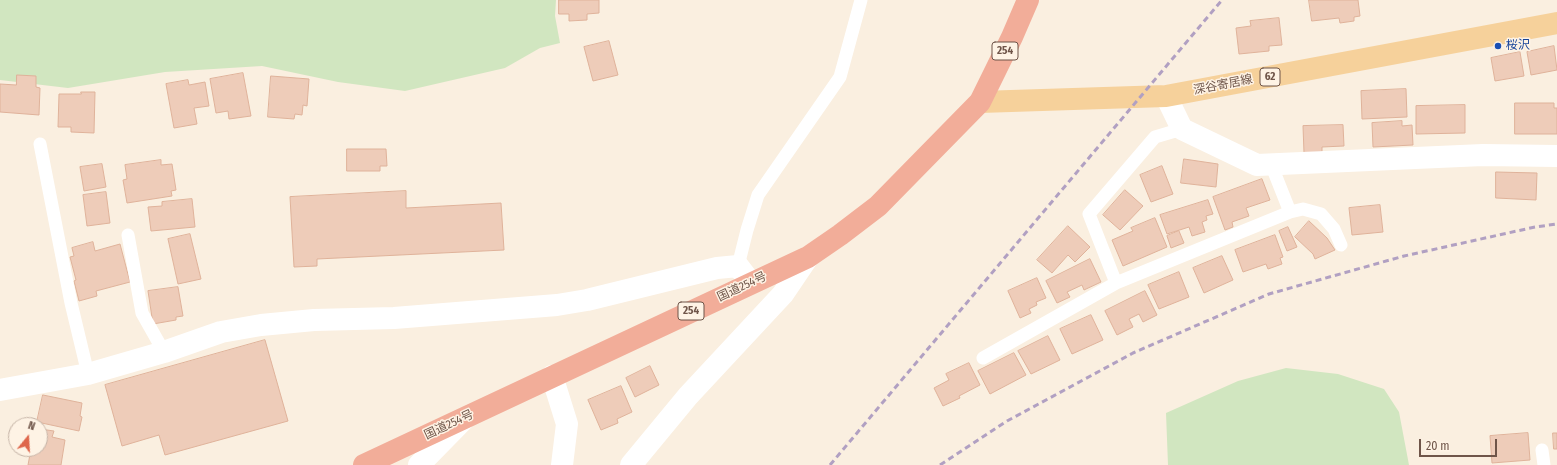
<!DOCTYPE html>
<html>
<head>
<meta charset="utf-8">
<style>
	body { margin:0 }
	#map { position:relative; width:1557px; height:465px; overflow:hidden; background:#faefe0; font-family:"Fira Sans Condensed",sans-serif }
	canvas { display:block }
	.north { position:absolute; left:8px; top:417px; width:40px; height:40px; box-sizing:border-box; background:#fef3e5; border:1px solid #c5b4a7; border-radius:50%; rotate:18deg; font-size:11px; font-weight:700; line-height:16px; text-align:center; color:#6f5549 }
	.north::after { content:''; display:block; margin:auto; width:14px; height:18px; background:#de664b; clip-path:polygon(50% 0,100% 100%,50% 72%,0 100%) }
	.scale { position:absolute; left:1419px; top:439px; width:78px; height:18px; box-sizing:border-box; border:2px solid #6f5549; border-top:0; padding-left:5px; font-size:12px; line-height:14px; white-space:nowrap; color:#6f5549; -webkit-text-stroke:3px #fef3e5; paint-order:stroke }
</style>
</head>
<body>
<div id="map">
<canvas width="1557" height="465"></canvas>
<div class="north">N</div>
<div class="scale">20 m</div>
</div>
<script>
const ctx = document.querySelector('canvas').getContext('2d');
ctx.lineJoin = 'round';
function fill(path, color) {
  ctx.fillStyle = color;
  ctx.fill(path, 'evenodd');
}
function stroke(path, color, width, dash) {
  ctx.strokeStyle = color;
  ctx.lineWidth = width;
  ctx.lineCap = dash ? 'butt' : 'round';
  ctx.setLineDash(dash || []);
  ctx.stroke(path);
}
function label(font, color, halo, rows, align = 'center') {
  ctx.font = font + ' "Fira Sans Condensed","Noto Sans JP",sans-serif';
  ctx.lineWidth = 3;
  ctx.setLineDash([]);
  ctx.textBaseline = 'middle';
  ctx.strokeStyle = halo;
  ctx.fillStyle = color;
  for (const [text, x, y, turn = 0] of rows) {
    ctx.save();
    ctx.translate(x, y);
    ctx.rotate((+turn || 0) * Math.PI / 180);
    ctx.textAlign = isNaN(turn) ? turn : align;
    if (halo) ctx.strokeText(text, 0, 0);
    ctx.fillText(text, 0, 0);
    ctx.restore();
  }
}
const green = new Path2D(`
	M0 0H556L555 16 560 43 540 48 505 68 405 91 338 82 262 66 165 72 68 88 0 80Z
	M1286 368 1338 374 1384 389 1399 412 1409 465H1168L1166 413 1238 381Z`);
const building = new Path2D(`
	M559 0H599V13L587 14V20L569 21V14H559Z
	M1309 0H1358L1360 16 1354 17V21L1340 23 1339 18 1312 21Z
	M1279 18 1282 45 1269 46V51L1239 54 1236 28 1251 26 1250 21Z
	M609 41 618 75 593 81 584 47Z
	M1554 46 1557 70 1531 75 1527 52Z
	M1520 52 1524 76 1495 81 1491 58Z
	M243 73 251 116 229 119 228 111 216 113 210 79Z
	M17 75 36 76V87L40 88 39 115 0 112V84L16 85Z
	M271 76 309 79 307 106 303 105 302 115 295 114 294 119 268 117Z
	M188 80 189 85 205 82 209 106 194 108 197 124 174 128 166 84Z
	M1406 89 1407 117 1362 119 1361 91Z
	M81 92H95L94 133 71 132V127H58L59 94H81Z
	M1515 103H1554V108H1557V134H1515Z
	M1465 105V133L1416 134V106Z
	M1402 121V126L1412 125 1413 145 1373 147 1372 123Z
	M1343 125 1344 146 1322 147V152L1304 153 1303 126Z
	M347 149H386L387 166H380V171H347Z
	M1184 159 1218 164 1216 187 1181 183Z
	M161 160V165L172 164 176 190 171 191 172 196 127 203 123 180 127 179 125 165Z
	M102 164 106 187 84 191 80 167Z
	M1162 166 1173 194 1151 202 1140 175Z
	M1496 172 1537 173 1536 200 1496 198Z
	M1262 179 1270 200 1246 208 1249 216 1232 222 1233 227 1225 230 1213 197Z
	M1125 190 1143 206 1120 230 1103 215Z
	M406 191V208L501 203 504 250 317 259V266L294 267 290 197Z
	M106 192 110 223 87 226 83 195Z
	M192 199 195 227 151 231 148 207 162 206V202Z
	M1208 200 1213 214 1206 216 1207 220 1202 222 1205 232 1192 236 1189 227 1167 234 1160 215Z
	M1380 205 1383 232 1352 235 1349 208Z
	M1155 218 1167 247 1123 266 1112 240 1133 231 1131 228Z
	M1309 221 1327 238 1335 250 1315 259 1313 254 1295 237Z
	M1068 226 1090 247 1075 262 1068 255 1052 273 1037 260Z
	M1288 227 1297 247 1287 251 1279 231Z
	M1179 231 1184 243 1171 248 1167 236Z
	M190 234 201 279 178 284 168 239Z
	M1275 235 1283 257 1280 258 1282 264 1268 269 1266 264 1243 272 1235 250Z
	M93 242 95 251 120 244 130 282 96 291 97 296 79 301 74 281 76 280 70 257 74 256 72 248Z
	M1222 256 1233 280 1204 293 1193 268Z
	M1090 259 1101 282 1084 290 1082 285 1067 292 1070 297 1057 303 1046 281Z
	M1179 272 1189 297 1159 309 1148 285Z
	M1037 278 1046 298 1036 302 1037 305 1029 309 1031 313 1020 318 1008 291Z
	M178 287 183 316 176 317V320L153 324 148 291Z
	M1145 291 1157 315 1143 322 1139 314 1129 319 1133 327 1117 335 1105 311Z
	M1091 315 1103 340 1072 354 1060 329Z
	M1048 336 1060 360 1031 374 1018 351Z
	M265 340 288 421 165 455 159 435 122 446 105 385Z
	M1014 353 1026 375 990 394 978 371Z
	M969 363 980 385 959 396 960 398 943 406 934 388 949 380 946 374Z
	M650 366 659 385 635 397 626 378Z
	M621 386 632 412 617 419 618 423 601 430 588 400Z
	M43 395 82 403 80 416 82 417 79 431 37 422Z
	M40 429 54 431 52 437 65 440 61 465H28L31 449H40Z
	M1528 433 1530 460 1492 463 1490 436Z
	M1553 433H1557V449H1554Z`);
const lane = new Path2D(`
	M1182 129 1155 137 1089 214 1116 283 1290 212 1271 164
	M40 144 71 303 88 374
	M1290 212 1303 209 1321 214 1334 229 1341 245
	M128 235 142 313 164 352
	M738 266 747 230 758 195 840 77 861 0
	M983 358 1116 283
	M1542 450 1544 465`);
const street = new Path2D(`
	M1166 96 1182 129 1257 165 1483 155 1557 156
	M552 376 567 424 562 465
	M0 390 88 374 164 352 221 332 261 325 314 320 394 318 557 305 587 300 717 268 738 266 751 283
	M419 465 464 419
	M631 465 688 396 783 294 808 257`);
const primary = new Path2D(`
	M980 102 1166 96 1557 23`);
const highway = new Path2D(`
	M364 465 808 257 840 235 878 206 980 102 1012 37 1028 0`);
const rail = new Path2D(`
	M830 465 1222 0
	M940 465 1007 421 1133 353 1269 294 1404 256 1535 227 1557 224`);
const markers = [
	[1498,46,4,"#1a4fb4"]
];
const shields = [
	[1005,51,26],
	[1270,77,20],
	[691,311,26]
];
const shieldNames = [
	["254",1005,51],
	["62",1270,77],
	["254",691,311]
];
const transitNames = [
	["桜沢",1506,46]
];
const streetNames = [
	["深谷寄居線",1223,85,-11],
	["国道254号",742,287,-25],
	["国道254号",449,425,-25]
];
fill(green, '#d1e6c0');
fill(building, '#eeccb9');
stroke(building, '#dfb29a', 1);
stroke(lane, '#fff', 13);
stroke(street, '#fff', 22);
stroke(primary, '#f6d19b', 22);
stroke(highway, '#f2ad99', 22);
stroke(rail, '#b1a0c2', 3, [6, 4]);
for (const [x, y, r, color] of markers) {
  const dot = new Path2D();
  dot.arc(x, y, r, 0, 2 * Math.PI);
  ctx.fillStyle = color;
  ctx.fill(dot);
  stroke(dot, '#fef3e5', 1.5);
}
for (const [x, y, w] of shields) {
  const box = new Path2D();
  box.roundRect(x - w / 2, y - 9, w, 18, 3);
  ctx.fillStyle = '#fef3e5';
  ctx.fill(box);
  stroke(box, '#6f5549', 1);
}
label('bold 11px', '#6f5549', null, shieldNames);
label('12px', '#164399', '#fef3e5', transitNames, 'left');
label('12px', '#6f5549', '#fef3e5', streetNames);
</script>
</body>
</html>
